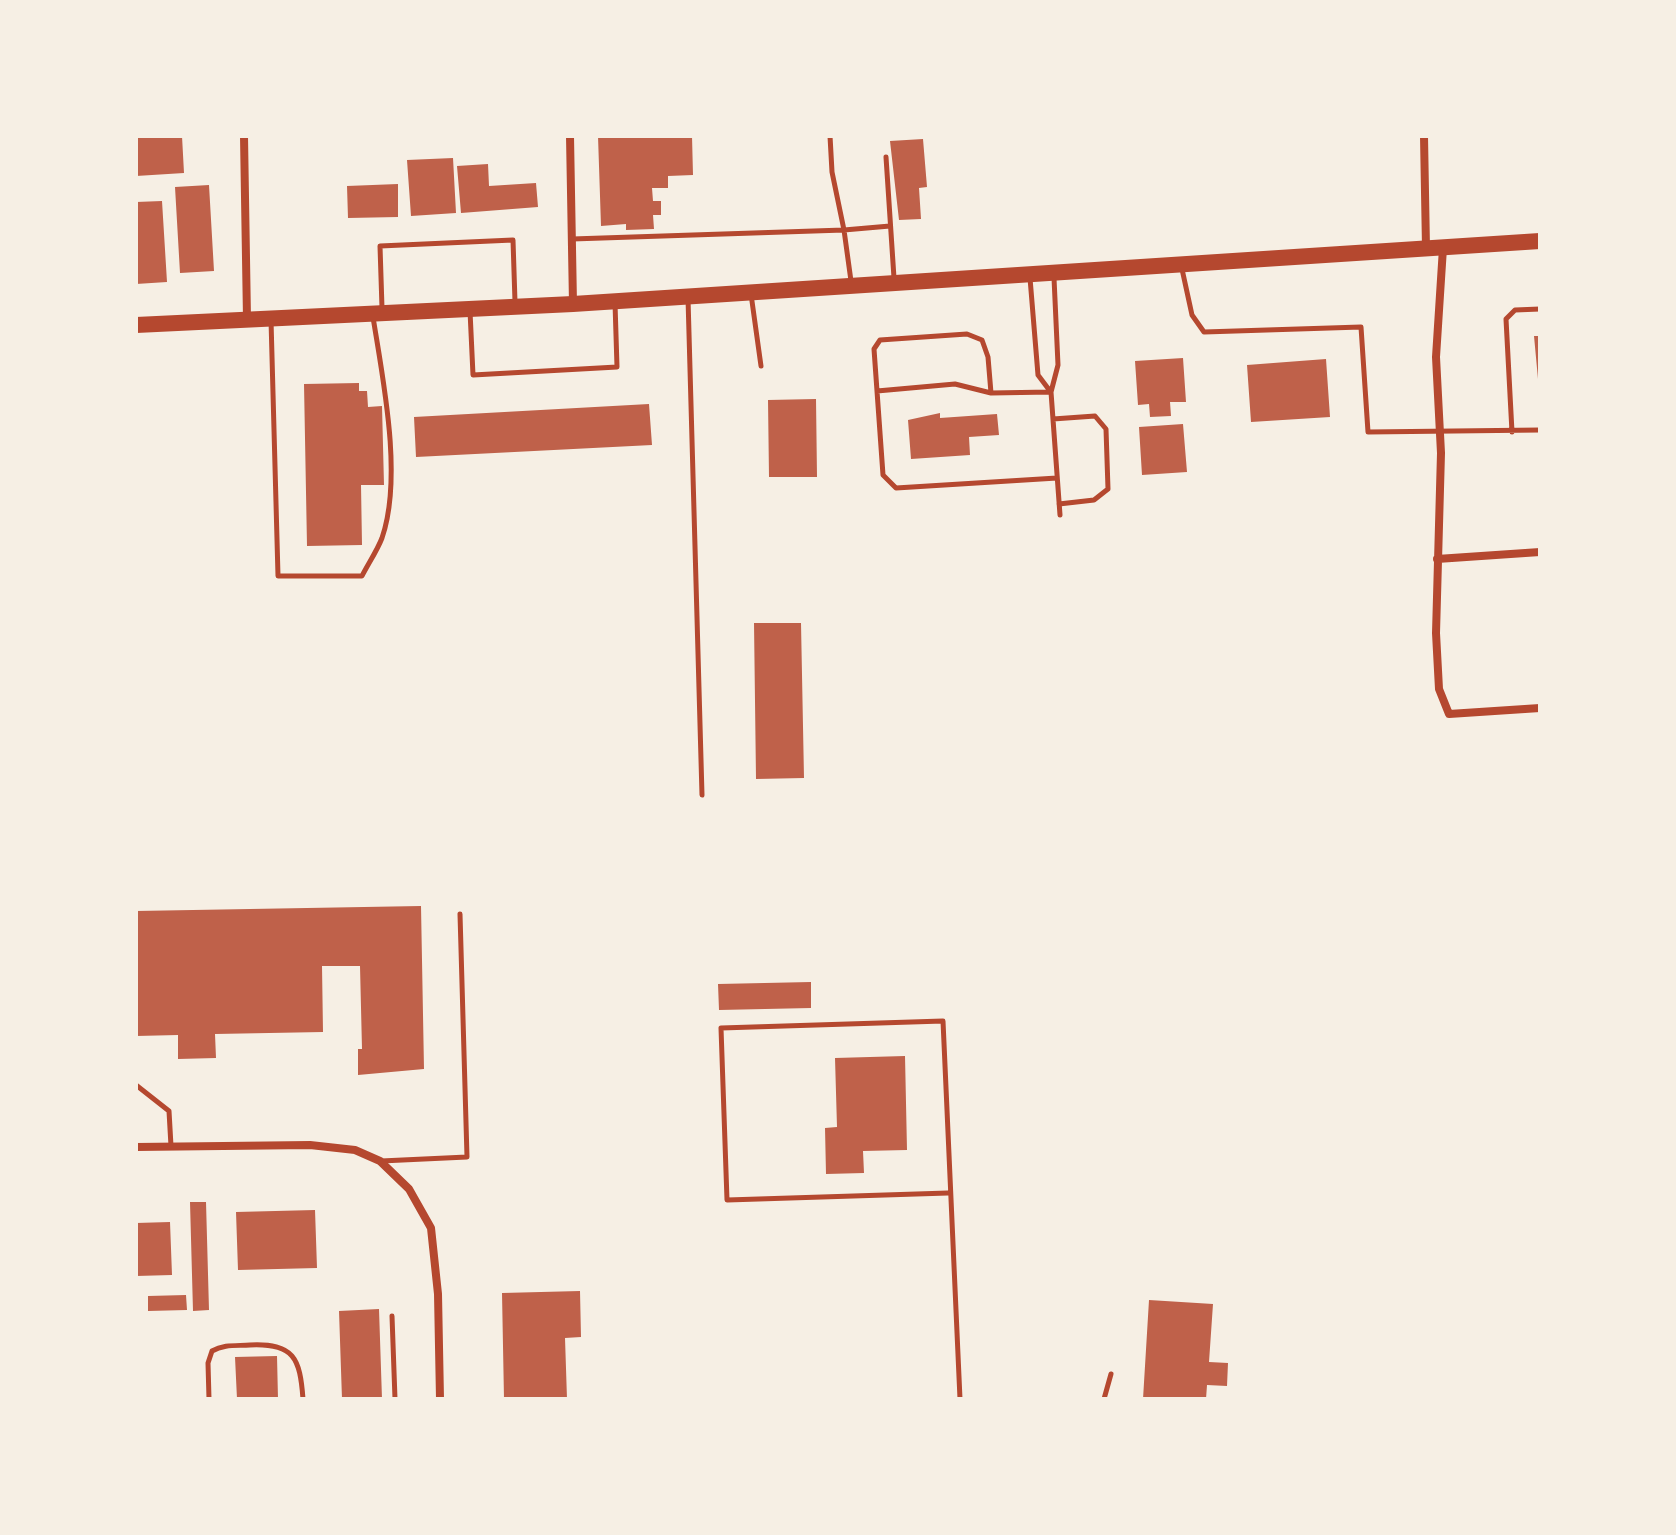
<!DOCTYPE html>
<html>
<head>
<meta charset="utf-8">
<style>
	body { margin:0 }
	#map { position:relative; width:1676px; height:1535px; overflow:hidden; background:#f6efe4; font-family:Mulish,sans-serif }
	canvas { display:block }
	.frame { position:absolute; inset:0; border:138px solid #f6efe4; pointer-events:none }
</style>
</head>
<body>
<div id="map">
<canvas width="1676" height="1535"></canvas>
<div class="frame"></div>
</div>
<script>
const ctx = document.querySelector('canvas').getContext('2d');
ctx.lineJoin = 'round';
function fill(path, color) {
  ctx.fillStyle = color;
  ctx.fill(path, 'evenodd');
}
function stroke(path, color, width, dash) {
  ctx.strokeStyle = color;
  ctx.lineWidth = width;
  ctx.lineCap = dash ? 'butt' : 'round';
  ctx.setLineDash(dash || []);
  ctx.stroke(path);
}
const building = new Path2D(`
	M136 136H182L184 173 136 176Z
	M598 136H692L693 175 668 176V188H652L653 201H661V215H653L654 229 626 230V224L601 226Z
	M923 139 927 187 919 188 921 219 899 220 890 141Z
	M453 158 456 213 411 216 407 160Z
	M488 164 489 186 536 183 538 207 461 213 457 166Z
	M398 184V217L348 218 347 186Z
	M209 185 214 271 180 273 175 187Z
	M162 201 167 282 136 284V202Z
	M1534 336H1540V379H1538Z
	M1183 358 1186 402H1170L1171 416 1150 417 1149 404 1138 405 1135 361Z
	M1326 359 1330 417 1251 422 1247 365Z
	M359 383V391H367L368 407 382 406 384 485H361L362 545 307 546 304 384Z
	M816 399 817 477H769L768 400Z
	M649 404 652 445 416 457 414 417Z
	M940 413V418L997 414 999 435 969 437 970 455 911 459 908 420Z
	M1183 424 1187 472 1142 475 1139 427Z
	M754 623H801L804 778 756 779Z
	M421 906 424 1069 358 1075V1049H362L360 966H322L323 1032 215 1034 216 1058 178 1059V1035L136 1036V911Z
	M811 982V1008L719 1010 718 984Z
	M905 1056 907 1150 863 1151 864 1173 826 1174 825 1128 837 1127 835 1058Z
	M190 1202H206L209 1310 193 1311Z
	M315 1210 317 1268 238 1270 236 1212Z
	M170 1222 172 1275 136 1276V1223Z
	M580 1291 581 1337 565 1338 567 1399H504L502 1293Z
	M186 1295 187 1310 148 1311V1296Z
	M1149 1300 1213 1304 1209 1362 1228 1363 1227 1386 1207 1385 1206 1399H1143Z
	M379 1309 382 1399H342L339 1311Z
	M277 1356 278 1399H237L235 1357Z`);
const service = new Path2D(`
	M830 136 832 172 844 230 890 226
	M886 157 894 278
	M572 239 844 230 851 281
	M1182 269 1192 315 1204 332 1361 327 1368 432 1540 430
	M1030 278 1038 375 1050 391
	M1054 278 1058 365 1051 392 1060 515
	M751 294 761 366
	M688 298 702 795
	M382 308 380 246 513 240 515 302
	M470 311 473 375 617 367 615 303
	M271 320 278 576H362C368 564 377 551 382 538 403 477 383 380 373 317
	M877 391 955 384 991 393
	M1051 392 991 393 988 357 982 340 967 334 880 340 874 349 883 475 896 488 1057 478
	M1053 419 1095 416 1106 429 1108 489 1094 500 1059 504
	M1512 432 1506 319 1515 310 1540 309
	M136 1085 169 1111 171 1146
	M381 1161 467 1157 460 914
	M948 1193 727 1200 721 1028 943 1021 960 1399
	M392 1316 395 1399
	M209 1399 208 1363 212 1351C224 1344 237 1346 250 1345 294 1343 300 1358 303 1399
	M1104 1399 1111 1374`);
const minor = new Path2D(`
	M244 136 247 319
	M570 136 573 304
	M1424 136 1426 248
	M1443 248 1436 357 1441 453 1436 633 1439 689 1449 714 1540 708
	M1437 559 1540 552
	M136 1147 310 1145 355 1150 380 1161 409 1189 431 1228 438 1294 440 1399`);
const primary = new Path2D(`
	M136 325 573 304 1540 241`);
fill(building, '#bf614a');
stroke(service, '#b5482f', 5);
stroke(minor, '#b5482f', 8);
stroke(primary, '#b5482f', 16);
</script>
</body>
</html>
